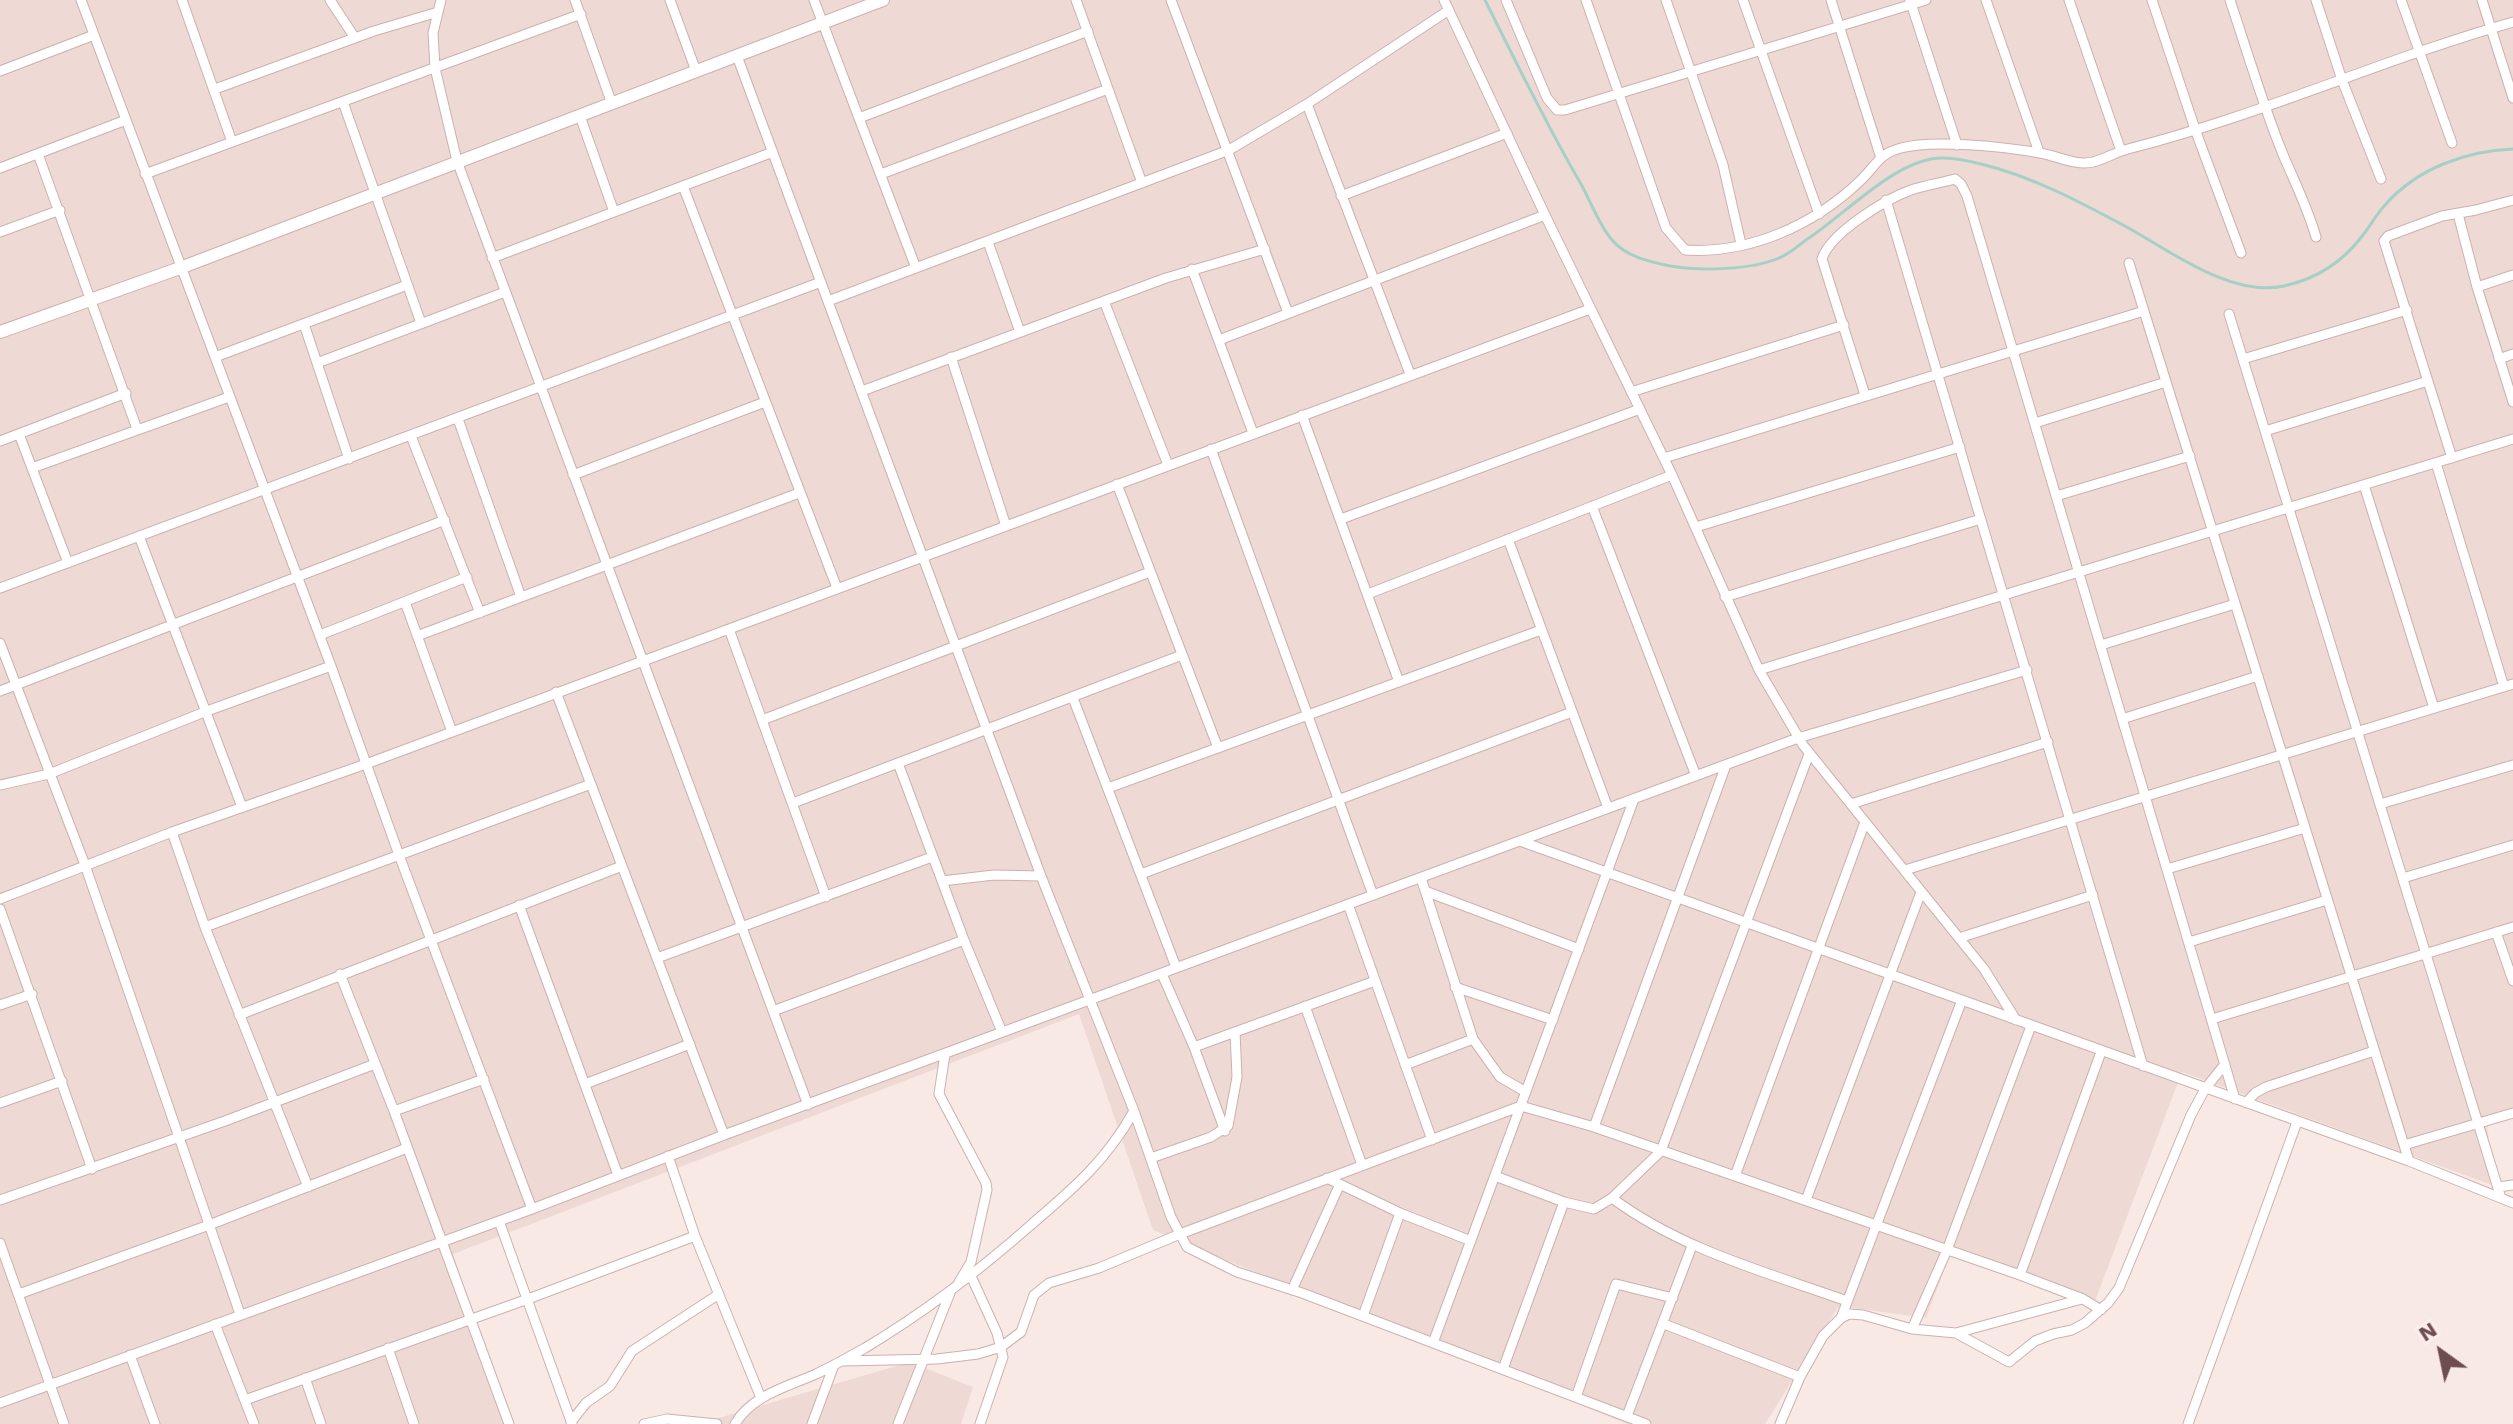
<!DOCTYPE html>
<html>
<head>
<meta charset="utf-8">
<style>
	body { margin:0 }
	#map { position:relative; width:2513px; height:1424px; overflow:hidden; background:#f9e9e5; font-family:"Work Sans",sans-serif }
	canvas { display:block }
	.north { position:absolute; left:2401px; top:1312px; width:80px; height:80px; -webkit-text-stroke:6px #fceeea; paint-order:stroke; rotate:327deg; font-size:22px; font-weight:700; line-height:32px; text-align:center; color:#6e4d4e }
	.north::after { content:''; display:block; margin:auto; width:28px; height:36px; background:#6e4d4e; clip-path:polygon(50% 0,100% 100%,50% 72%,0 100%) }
</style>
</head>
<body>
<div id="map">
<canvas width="2513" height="1424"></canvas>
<div class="north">N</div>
</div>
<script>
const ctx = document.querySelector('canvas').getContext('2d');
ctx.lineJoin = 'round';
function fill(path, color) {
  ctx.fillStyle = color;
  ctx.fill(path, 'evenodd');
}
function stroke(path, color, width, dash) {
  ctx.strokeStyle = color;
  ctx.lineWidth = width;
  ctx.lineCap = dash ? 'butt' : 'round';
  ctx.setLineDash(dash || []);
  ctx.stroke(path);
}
const residential = new Path2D(`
	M0 0H2513V1115L2487 1125 2495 1186 2182 1072 2095 1301 1953 1247 1926 1318 1839 1306 1765 1424H1627L1153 1230 1079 1014 453 1254 507 1424H0Z
	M910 1362 973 1387 961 1424H698Z`);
const stream = new Path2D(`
	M1485 0C1516 62 1546 124 1581 184 1591 202 1599 225 1612 240 1626 257 1651 262 1670 266 1700 271 1752 270 1779 258 1789 254 1798 246 1806 240 1844 216 1897 157 1943 158 1955 158 1969 161 1981 164 2031 176 2078 201 2123 225 2168 249 2230 298 2284 286 2316 279 2343 262 2363 235 2371 225 2377 213 2386 204 2418 168 2466 151 2513 149`);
const street = new Path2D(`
	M81 0 331 666 399 855 532 1209
	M182 0 232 142
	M330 0 355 38
	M441 0 433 33 435 68 457 161 808 1105
	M575 0 612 104
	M670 0 696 71
	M814 0 916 268
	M1076 0 1142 183
	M1171 0 1288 313
	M1444 0 1545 215 1672 475 1759 670 1803 745 1984 969 2016 1020
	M1506 0 1547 98 1557 110H1565L1926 0
	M1586 0 1666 228 1685 250C1750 254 1814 225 1860 181 1876 166 1878 154 1901 148 1934 139 2005 147 2040 153 2058 156 2075 166 2093 162 2105 159 2116 152 2128 149 2259 116 2383 59 2513 22
	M1666 0 1723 165 1741 244
	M1743 0 1819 214
	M1831 0 1880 155
	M1910 0 1957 145
	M1986 0 2039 152
	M2069 0 2121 151
	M2152 0 2196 132 2241 253
	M2230 0C2247 51 2262 102 2282 152 2294 181 2307 206 2316 237
	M2316 0 2342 80 2381 179
	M2401 0 2452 143
	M2482 0 2513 98
	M737 56 1041 876 1134 1111 1171 1217 1187 1247 1237 1272 1302 1293 1646 1424
	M0 71 94 35
	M215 89 374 31 438 12
	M343 102 421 323
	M1307 104 1410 374
	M580 116 614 212
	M859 118 1088 31
	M38 154 137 429
	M0 168 126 120
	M145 174 581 14
	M881 174 1108 89
	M683 186 837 588
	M1341 196 1507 133
	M1886 200 2143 1066
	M2458 214 2477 287 2513 402
	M0 232 60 210
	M988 242 1020 332
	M492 258 773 152
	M2129 263 2409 1161
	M1192 269 1253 433
	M2477 287 2513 275
	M828 301 1229 150 1307 104 1449 10
	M1104 301 1168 465
	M2229 314 2501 1198
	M304 324 349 459
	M1219 340 1545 215
	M215 357 407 285
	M951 357 1006 526
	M2243 359 2407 310
	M2499 359 2513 354
	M317 363 505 292
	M862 391 1166 278 1265 249
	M1631 392 1844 325
	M1865 395 1822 259C1830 233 1886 199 1911 190 1925 185 1941 183 1955 179L1961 184 1967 196 2235 1099
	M1302 415 1399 682
	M458 419 521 597
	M2035 423 2166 382
	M2265 431 2428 381
	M19 434 68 563
	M411 436 480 613
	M0 441 126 393
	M1211 449 1373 895
	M1664 458 2144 311
	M2452 458 2384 241 2388 236 2442 216 2476 210 2513 200
	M2436 463 2504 687
	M32 468 229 397
	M573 475 765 402
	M1117 484 1218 748
	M2364 485 2434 708
	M2056 496 2190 456
	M1592 506 1696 776
	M1341 519 1640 409
	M1696 527 1960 447
	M139 536 242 807
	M1508 539 1608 808
	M0 588 821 282
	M1368 594 1672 475
	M1725 597 1981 519
	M405 602 452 732
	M729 629 826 897
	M320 635 467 577
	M417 636 799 493
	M0 643 85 865 240 1314
	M2101 645 2235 604
	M1759 670 2513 439
	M0 691 445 520
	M556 692 724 1135
	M1073 698 1176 967
	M2122 719 2258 676
	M762 720 1150 572
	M898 763 964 940 1002 1032
	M0 785 49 774 207 711 331 666
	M1108 788 1541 630
	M793 803 1182 655
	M1851 804 2048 742
	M2380 804 2513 765
	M172 832 205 927 308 1187
	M1520 841 2409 1161 2513 1203
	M2167 869 2305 828
	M1905 870 2513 684
	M1141 874 1572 712
	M1421 878 1473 1039 1500 1077 1526 1092
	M2403 878 2513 845
	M942 881 994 875 1041 876
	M1425 891 1579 949
	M0 899 172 832 366 764 1590 309
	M1348 904 1432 1140
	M519 905 618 1175
	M0 909 92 1169
	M205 927 591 784
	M2496 932 2513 981
	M1959 938 2093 895
	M2189 942 2327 900
	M657 958 932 857
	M340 974 394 1111 509 1424
	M1162 974 1194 1047 1225 1131
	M1455 987 1553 1020
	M0 1005 32 994
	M1305 1006 1362 1165
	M773 1011 964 940
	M239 1015 622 866
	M2212 1019 2513 927
	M1194 1047 1375 981
	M945 1054 939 1094 986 1183 987 1190 971 1262 959 1282
	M1405 1065 1473 1039
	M585 1084 690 1044
	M0 1103 62 1081
	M2246 1103 2255 1093 2266 1087 2374 1051
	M394 1111 484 1079
	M1594 1127 1726 765
	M2404 1145 2513 1113
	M1151 1158 1211 1137 1228 1126 1237 1077 1235 1032
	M1495 1176 1564 1202 1594 1209 1612 1198 1661 1151 1809 754
	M1735 1176 1865 822
	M1327 1178 1400 1213 1471 1241
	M2498 1187 2513 1185
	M1612 1198C1682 1250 1766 1272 1847 1301
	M0 1200 225 1121 375 1064
	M1806 1200 1921 892
	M499 1221 572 1424
	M695 1236 761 1398
	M0 1243 64 1424
	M2020 1275 2101 1052
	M971 1276 997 1333 1003 1357 980 1424
	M1292 1290 1340 1184
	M19 1294 209 1225 407 1148
	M1363 1316 1400 1213
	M1841 1318 1962 1000
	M215 1324 254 1424
	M1664 1324 1800 1377
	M1912 1329 1947 1250 2031 1026
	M1956 1333 2009 1362 2035 1341 2053 1334 2072 1330 2085 1323 2108 1303 2119 1288 2191 1115 2205 1089 2225 1064
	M1433 1343 1634 799
	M388 1348 414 1424
	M130 1355 155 1424
	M842 1361 937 1359 978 1354 1001 1347 1021 1332 1034 1295 1049 1283 1099 1268 1180 1234 1521 1106 1594 1127 2020 1275 2083 1299 2101 1310
	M1503 1369 1564 1202
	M305 1378 321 1424
	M1576 1397 1616 1284 1673 1298
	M245 1400 528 1299 695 1236 668 1156
	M0 1403 532 1209 724 1135 1798 738 2027 670
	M1627 1416 1692 1246
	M571 1422 586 1403 610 1386 632 1351 719 1294
	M644 1424 667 1419 717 1424
	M735 1424C752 1395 787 1387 816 1374 833 1366 849 1357 865 1348 925 1312 980 1270 1032 1224 1074 1188 1106 1161 1134 1111
	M812 1424 834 1365
	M898 1424 950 1293
	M1780 1424 1800 1377 1823 1336 1841 1318 1849 1314 1863 1315 1912 1329 1956 1333 2082 1299
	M2188 1424 2297 1122`);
const secondary = new Path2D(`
	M0 332 180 268 883 0`);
fill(residential, '#efd9d4');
stroke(stream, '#a4d0c6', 3);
stroke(street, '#cbb1af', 11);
stroke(secondary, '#cdafad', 14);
stroke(street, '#fff', 9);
stroke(secondary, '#fff', 12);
</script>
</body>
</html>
